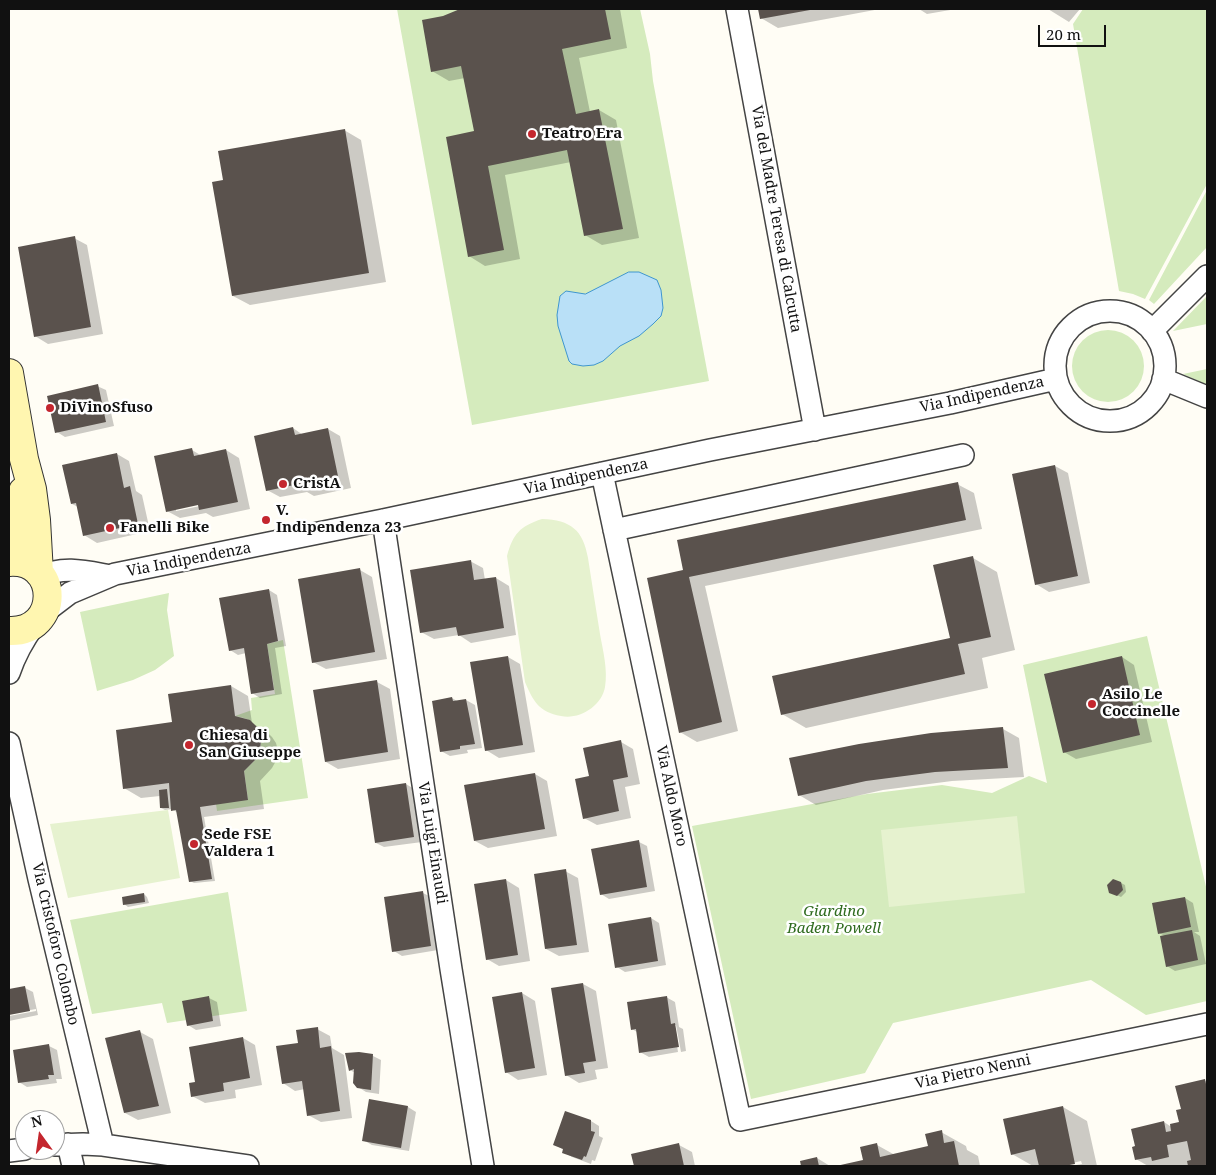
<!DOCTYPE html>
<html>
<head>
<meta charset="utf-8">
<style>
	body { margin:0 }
	#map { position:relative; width:1216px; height:1175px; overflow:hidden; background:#fffdf5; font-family:"Noto Serif",serif }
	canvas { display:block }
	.frame { position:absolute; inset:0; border:10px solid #111; pointer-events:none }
	.north { position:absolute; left:15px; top:1110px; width:50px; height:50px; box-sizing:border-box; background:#fff; border:1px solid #a0a0a0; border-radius:50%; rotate:346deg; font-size:14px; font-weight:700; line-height:20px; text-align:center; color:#111 }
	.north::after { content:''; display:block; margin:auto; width:18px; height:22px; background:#c4262e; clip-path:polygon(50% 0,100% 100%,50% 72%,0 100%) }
	.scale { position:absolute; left:1038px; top:25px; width:68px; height:22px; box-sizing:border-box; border:2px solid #111; border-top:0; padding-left:6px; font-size:15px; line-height:18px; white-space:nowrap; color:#111; -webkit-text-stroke:4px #fff; paint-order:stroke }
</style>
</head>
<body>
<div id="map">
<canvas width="1216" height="1175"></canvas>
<div class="frame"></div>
<div class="north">N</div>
<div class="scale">20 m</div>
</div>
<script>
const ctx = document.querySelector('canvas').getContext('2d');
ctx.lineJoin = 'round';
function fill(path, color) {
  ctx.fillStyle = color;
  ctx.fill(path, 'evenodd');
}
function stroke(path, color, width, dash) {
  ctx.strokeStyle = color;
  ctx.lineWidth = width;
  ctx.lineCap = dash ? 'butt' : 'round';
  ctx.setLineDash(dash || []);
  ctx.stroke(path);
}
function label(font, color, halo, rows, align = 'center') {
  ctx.font = font + ' "Noto Serif",serif';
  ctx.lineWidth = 5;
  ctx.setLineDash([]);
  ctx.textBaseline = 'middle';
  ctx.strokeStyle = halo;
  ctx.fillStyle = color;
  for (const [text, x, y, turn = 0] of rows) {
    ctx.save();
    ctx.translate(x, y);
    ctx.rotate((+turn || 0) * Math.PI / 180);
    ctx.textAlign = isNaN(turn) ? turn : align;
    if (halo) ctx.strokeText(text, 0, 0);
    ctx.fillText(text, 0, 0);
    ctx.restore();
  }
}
const green = new Path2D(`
	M397 9H640L650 54 653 81 709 381 472 425Z
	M1083 9H1207V184L1145 299 1133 294 1119 291 1073 24Z
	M1207 190V247L1154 304 1149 300Z
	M1207 296V324L1173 331Z
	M1072 366a36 36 0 1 1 72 0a36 36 0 1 1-72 0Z
	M1207 369V385L1183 374Z
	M169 593 167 610 174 656 155 670 133 680 97 691 80 612Z
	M1147 636 1207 891V1001L1146 1015 1091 980 893 1023 865 1073 751 1099 692 826 867 794 916 788 942 785 992 793 1029 776 1047 783 1023 665Z
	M283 640 308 798 217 811 216 804 248 799 244 771C247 767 252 764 255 760 265 747 262 731 250 721 246 718 240 717 235 716L252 710 251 698 275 694 267 644Z
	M228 892 247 1011 167 1023 162 1003 92 1014 70 920Z`);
const pitch = new Path2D(`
	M542 519C571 520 583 530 588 558 592 584 596 609 600 634 603 651 608 670 605 687 602 706 579 720 561 716 539 712 533 701 525 682L507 556C513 534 520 526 542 519Z
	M168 810 180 878 68 898 50 824Z
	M1017 816 1025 893 889 907 881 830Z`);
const water = new Path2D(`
	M629 272H639L657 280 661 290 663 308 661 316 653 324 639 336 620 346 603 361 594 365 583 366 572 364 569 361 558 326 557 315 560 296 566 291 585 294Z`);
const shadow = new Path2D(`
	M463 9H620L627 48 579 58 590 112 599 110 616 120 639 238 602 245 585 235 571 162 505 175 520 259 485 266 469 256 475 132 465 78 449 81 432 71 444 17Z
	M759 9H880L778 28 761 18Z
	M919 9H956L927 14Z
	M1048 9H1080L1069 22Z
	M344 130 361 140 386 282 250 305 233 296 225 181Z
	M74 238 87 245 103 334 48 344 35 336Z
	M97 386 106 390 114 426 65 437 57 432Z
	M293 428 303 435 328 429 340 436 351 488 314 496 307 492 280 497 267 490Z
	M192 450 202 456 226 450 239 458 250 509 213 517 206 513 180 518 167 511ZM204 502 205 505 176 511V508Z
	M117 454 129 461 136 491 142 495 150 531 97 543 84 535 78 507 72 504Z
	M1055 466 1068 473 1090 583 1049 592 1036 584 1014 475Z
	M957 484 974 493 982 529 705 586 738 731 697 742 680 732 685 571Z
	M973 558 997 572 1015 650 982 658 988 688 806 728 782 714 951 638Z
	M470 561 483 568 485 580 496 578 509 586 516 635 471 643 459 635 434 639 421 632Z
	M360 570 372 577 387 659 326 669 313 662Z
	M269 590 277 595 286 646 275 648 282 694 260 698 252 693 246 653 238 655 230 650Z
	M508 657 520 664 535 752 499 758 486 750Z
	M1122 657 1134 665 1152 742 1076 759 1064 752Z
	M377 682 390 689 400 759 338 769 326 762Z
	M231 686 248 696 252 723 267 732 272 737 276 743 278 751 277 759 272 768 260 781 264 809 204 817 215 881 194 883 190 881 178 813 172 809 165 810 161 808 160 796 141 798 124 788 173 723Z
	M452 698 457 701 466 700 475 705 482 748 467 750 468 753 450 756 441 751Z
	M1003 729 1019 738 1024 777 952 781 883 790 816 805 799 795Z
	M621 742 633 749 640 784 625 787 631 818 597 825 584 818 591 777Z
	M535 774 547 781 557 836 488 848 475 841Z
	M406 784 414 789 422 842 384 847 376 843Z
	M639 842 647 846 655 891 609 899 601 894Z
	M565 871 578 878 589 952 559 956 546 949Z
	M506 880 519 888 530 961 499 966 487 959Z
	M1121 883 1125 885 1126 892 1121 897 1114 894Z
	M423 893 431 897 438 950 402 956 394 951Z
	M144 894 147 897 149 903 128 907 124 904Z
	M1185 898 1193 903 1199 932H1194L1200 936 1206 964 1175 971 1167 966 1165 936 1159 933Z
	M651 918 659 923 666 965 625 972 617 967Z
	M583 984 596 991 608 1068 595 1070 597 1079 579 1083 566 1075 553 989Z
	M25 988 33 992 38 1015 9 1021V1016L36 1011V1009L9 1014V991Z
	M522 993 535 1001 547 1075 518 1080 506 1072Z
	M666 997 675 1002 679 1027 683 1029 686 1051 681 1052 676 1025H674L678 1052 649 1057 640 1052 637 1032 632 1029Z
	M209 998 217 1002 221 1026 196 1030 188 1025Z
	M317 1029 330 1036 332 1048 344 1055 352 1118 321 1122 308 1115 305 1089 295 1091 283 1083 299 1044Z
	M140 1032 153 1039 171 1113 138 1120 125 1113Z
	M243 1038 255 1045 262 1085 235 1090 236 1098 205 1103 192 1096 196 1083Z
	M49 1046 57 1050 62 1079H56L57 1083 27 1087 19 1082Z
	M359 1053 373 1056 381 1060 379 1094 366 1092 358 1087 355 1073 350 1070Z
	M1205 1081 1207 1082V1166H1148L1136 1159 1164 1122 1170 1126 1180 1123 1183 1110Z
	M370 1101 408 1107 416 1112 409 1151 372 1145 363 1140Z
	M1063 1107 1087 1121 1097 1166H1070L1082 1164 1081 1161 1060 1166H1033L1012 1154Z
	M591 1121 599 1126V1136L603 1138 595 1161 592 1160 591 1164 572 1157 563 1152 564 1150 554 1144Z
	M941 1132 966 1146 967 1150 978 1156 980 1166H838L864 1161 877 1145 895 1155 929 1147Z
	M679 1145 692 1152 695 1166H635L633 1155Z
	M817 1158 830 1166H802L801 1162Z`);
const building = new Path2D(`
	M460 9H605L611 39 562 49 576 114 599 109 623 229 584 236 567 150 488 166 504 250 468 257 446 137 474 131 461 66 431 72 422 20 443 16Z
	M758 9H810V10L760 19Z
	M345 129 369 273 232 296 212 182 223 180 218 151Z
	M75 236 91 327 34 337 18 247Z
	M98 384 106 422 55 433 47 396Z
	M293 427 295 435 328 428 339 481 300 489 299 484 266 491 254 436Z
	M192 448 194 456 226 449 238 502 199 510 198 505 166 512 154 456Z
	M117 453 124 488 130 486 138 524 83 536 76 503 71 504 62 465Z
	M1055 465 1078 576 1035 585 1012 474Z
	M958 482 966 520 689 577 722 722 679 733 647 578 683 570 677 540Z
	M973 556 991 637 958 644 965 674 781 715 772 676 950 638 933 565Z
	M471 560 474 580 496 577 504 628 458 636 456 627 420 633 410 570Z
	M360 568 375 652 312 663 298 579Z
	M269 589 278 641 267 644 274 690 251 694 244 648 229 651 219 598Z
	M508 656 523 745 485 751 470 662Z
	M1122 656 1140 735 1063 753 1044 674Z
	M377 680 388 752 325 762 313 690Z
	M231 685 235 716 250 720 256 726 260 732 261 740 260 750 256 759 244 771 248 800 200 807 212 879 189 882 176 810 171 811 169 783 123 789 116 730 172 722 168 694Z
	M452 697 453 701 466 699 475 744 460 746V749L440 752 432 701Z
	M1003 727 1008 768 935 772 866 781 798 796 789 758 859 744 931 733Z
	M621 740 628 777 613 780 619 811 583 819 575 779 589 776 583 748Z
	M535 773 545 829 474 841 464 785Z
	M406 783 414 837 375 843 367 789Z
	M167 789 169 808H160L159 790Z
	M639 840 647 887 600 895 591 849Z
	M566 869 577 945 545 949 534 874Z
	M506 879 518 955 486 960 474 884Z
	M1113 879 1121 882 1123 890 1117 896 1109 893 1107 885Z
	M423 891 431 946 392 952 384 897Z
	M144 893 145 902 123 905 122 897Z
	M1185 897 1191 927 1158 934 1152 903Z
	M651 917 658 961 615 968 608 924Z
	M1192 930 1198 960 1166 967 1160 936Z
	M583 983 596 1061 583 1063 585 1073 565 1076 551 988Z
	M25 986 30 1011 9 1015V989Z
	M522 992 535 1068 505 1073 492 997Z
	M209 996 213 1021 187 1026 182 1001Z
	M667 996 671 1024 675 1023 679 1047 639 1053 636 1029 631 1030 627 1002Z
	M318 1027 320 1048 331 1046 340 1111 307 1116 302 1081 282 1084 276 1046 298 1043 296 1030Z
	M140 1030 159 1106 124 1113 105 1038Z
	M243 1037 250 1078 223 1083 224 1091 191 1097 189 1083 195 1082 189 1047Z
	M49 1044 54 1075H48L49 1079 18 1083 13 1050Z
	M359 1052 373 1054 371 1090 357 1088 353 1083 354 1069 349 1071 345 1053Z
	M1205 1079 1207 1089V1166H1188L1187 1161 1191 1160 1187 1141 1167 1145 1169 1157 1152 1161 1151 1157 1135 1160 1132 1147 1135 1146 1131 1129 1164 1121 1166 1132 1171 1131 1170 1124 1179 1122 1176 1110 1181 1109 1175 1086Z
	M369 1099 408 1106 401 1148 362 1141Z
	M1063 1106 1075 1164 1064 1166H1039L1035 1149 1011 1155 1003 1119Z
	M565 1111 591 1120V1131L595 1132 586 1157 584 1156 582 1160 562 1153 563 1149 553 1145Z
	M942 1130 944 1143 954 1141 959 1166H836L863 1160 860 1147 877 1143 880 1157 928 1146 925 1134Z
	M679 1143 684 1166H634L631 1154Z
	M817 1157 819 1166H801L800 1161Z`);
const street = new Path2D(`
	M737 9 815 430
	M1055 366a55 55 0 1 1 110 0a55 55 0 1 1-110 0Z
	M1152 331 1207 276
	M1163 379 1207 397
	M602 473 740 1120 1207 1024
	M383 520 451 969 483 1166
	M614 530 963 455
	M42 577C62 565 88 572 110 576
	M45 612 70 593 115 574 383 520 710 450 950 403 1056 379
	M9 673C15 655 24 639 35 624
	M9 743 39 879 103 1145
	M68 1144 73 1166
	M55 1145 83 1144 103 1145 248 1166
	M9 1151 25 1149`);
const secondary = new Path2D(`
	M9 373 24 459 32 489 36 520 39 573
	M9 549C19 531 21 511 23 491
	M9 562C60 558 61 633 9 631`);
const markers = [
	[532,134,5,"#c4262e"],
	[50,408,5,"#c4262e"],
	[283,484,5,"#c4262e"],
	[266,520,5,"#c4262e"],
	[110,528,5,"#c4262e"],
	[1092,704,5,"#c4262e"],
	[189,745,5,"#c4262e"],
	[194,844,5,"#c4262e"]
];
const poiNames = [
	["Teatro Era",542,134],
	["DiVinoSfuso",60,408],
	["CristA",293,484],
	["V.",276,511],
	["Indipendenza 23",276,528],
	["Fanelli Bike",120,528],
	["Asilo Le",1102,695],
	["Coccinelle",1102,712],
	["Chiesa di",199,736],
	["San Giuseppe",199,753],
	["Sede FSE",204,835],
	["Valdera 1",204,852]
];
const streetNames = [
	["Via del Madre Teresa di Calcutta",776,219,80],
	["Via Indipendenza",982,395,-12],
	["Via Indipendenza",586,477,-12],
	["Via Indipendenza",189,560,-11],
	["Via Aldo Moro",671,796,78],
	["Via Luigi Einaudi",432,843,81],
	["Via Cristoforo Colombo",55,944,77],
	["Via Pietro Nenni",973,1072,-12]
];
const parkNames = [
	["Giardino",834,912],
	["Baden Powell",834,929]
];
fill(green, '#d5ebbd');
fill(pitch, '#e6f2cf');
fill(water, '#b9e0f7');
stroke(water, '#3f96cf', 1);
fill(shadow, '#0003');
fill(building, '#5a524d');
stroke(street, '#444', 24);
stroke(secondary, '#333', 30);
stroke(street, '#fff', 21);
stroke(secondary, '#fff6b0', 28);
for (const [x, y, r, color] of markers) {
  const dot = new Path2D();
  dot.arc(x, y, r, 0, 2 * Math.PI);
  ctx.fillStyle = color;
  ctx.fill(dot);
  stroke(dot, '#fff', 2);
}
label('bold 15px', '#111', '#fff', poiNames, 'left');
label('15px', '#111', '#fff', streetNames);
label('italic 15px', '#2f6b1f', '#fff', parkNames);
</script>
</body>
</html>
